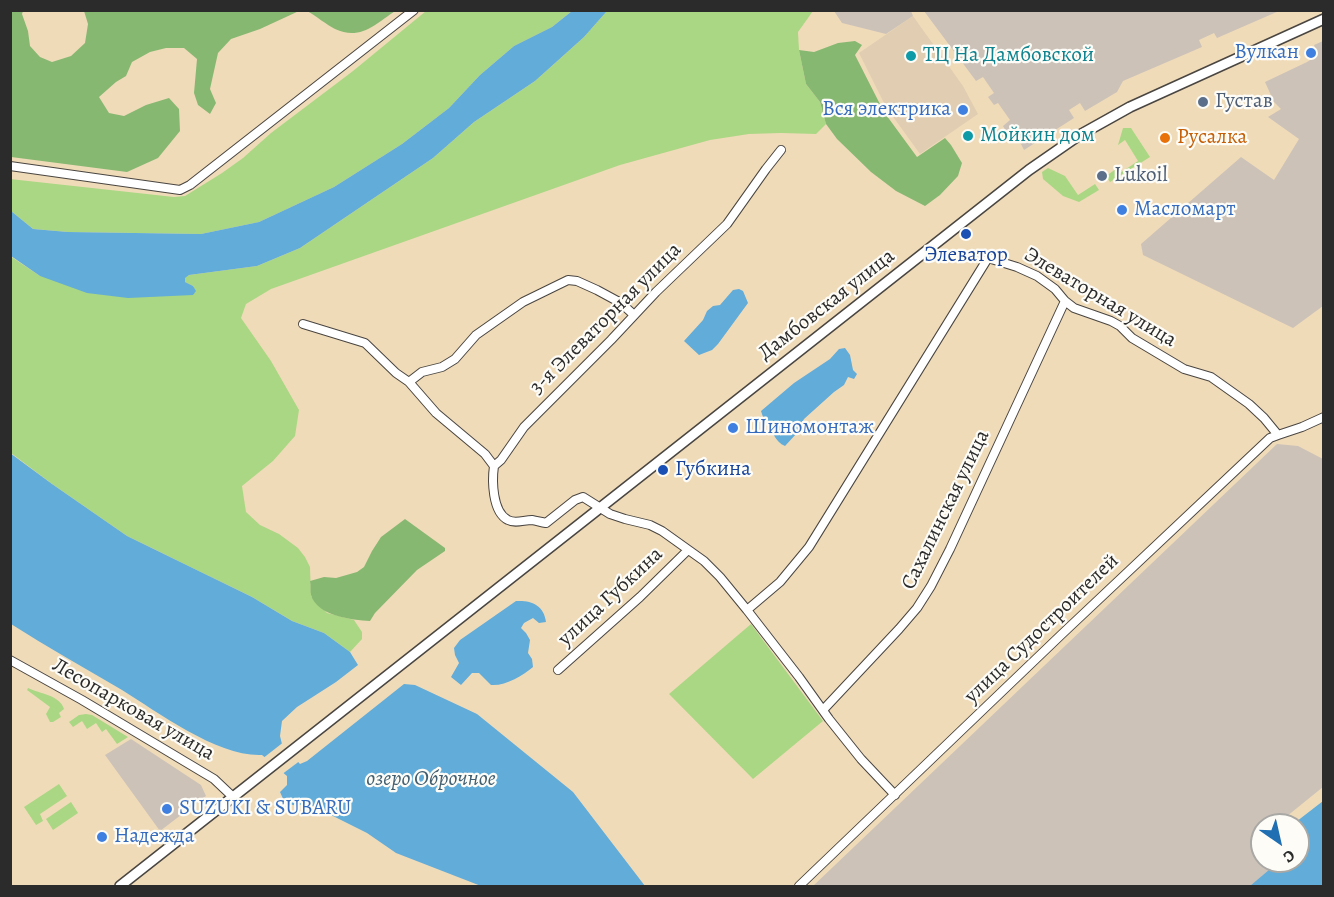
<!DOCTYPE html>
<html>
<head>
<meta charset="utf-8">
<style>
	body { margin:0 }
	#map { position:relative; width:1334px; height:897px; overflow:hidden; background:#f0dbb9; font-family:Alegreya,serif }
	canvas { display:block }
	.frame { position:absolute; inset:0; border:12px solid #2b2b2b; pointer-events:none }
	.north { position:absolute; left:1250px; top:813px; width:60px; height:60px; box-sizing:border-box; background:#fdfcf7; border:2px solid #a9a8a5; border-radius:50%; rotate:146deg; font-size:16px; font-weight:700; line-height:24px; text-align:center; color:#2b2b2b }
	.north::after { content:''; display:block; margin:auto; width:21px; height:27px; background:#1f6fb2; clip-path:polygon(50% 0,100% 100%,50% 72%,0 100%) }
</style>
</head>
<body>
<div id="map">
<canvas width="1334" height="897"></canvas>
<div class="frame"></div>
<div class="north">С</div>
</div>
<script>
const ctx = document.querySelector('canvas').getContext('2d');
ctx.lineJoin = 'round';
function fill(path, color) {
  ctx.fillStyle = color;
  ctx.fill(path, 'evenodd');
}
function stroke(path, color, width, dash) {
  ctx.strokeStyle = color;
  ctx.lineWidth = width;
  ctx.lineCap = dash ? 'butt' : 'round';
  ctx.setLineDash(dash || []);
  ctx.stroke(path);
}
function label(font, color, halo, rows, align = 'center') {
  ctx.font = font + ' Alegreya,serif';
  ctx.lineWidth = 4.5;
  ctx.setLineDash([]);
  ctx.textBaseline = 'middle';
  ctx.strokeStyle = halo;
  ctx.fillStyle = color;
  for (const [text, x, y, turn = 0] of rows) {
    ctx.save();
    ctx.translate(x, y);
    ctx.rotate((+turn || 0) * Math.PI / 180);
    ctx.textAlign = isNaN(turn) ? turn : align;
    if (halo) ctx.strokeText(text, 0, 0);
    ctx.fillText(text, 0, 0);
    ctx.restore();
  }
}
const built = new Path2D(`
	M913 16 963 86 978 114 920 154 886 107 859 53Z`);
const industrial = new Path2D(`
	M834 11H911L913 16 886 34 842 23Z
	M924 11H1279L1217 38 1214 33 1199 40 1202 47 1123 81 1117 92 1085 111 1080 103 1069 110 1074 118 1024 150 1018 138 1012 141 1003 126 1010 120 998 103 994 105 988 97 994 93 983 77 976 81Z
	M1323 41V306L1293 328 1143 255 1141 244 1241 157 1274 180 1299 139 1268 117 1281 109 1274 102 1265 82 1307 62 1318 55 1314 45Z
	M1277 444 1298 446 1323 459V787L1276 825H1262V861H1288L1261 886H813Z
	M131 739 201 785 206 796 160 831 105 755Z`);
const green = new Path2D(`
	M426 11H572L552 27 514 46 480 75 449 108 402 144 334 187 259 222 201 234 68 232 33 229 11 211 10 179 174 197 185 196 222 173 243 158 271 133 353 71Z
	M607 11H813L798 32 799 50 806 84 820 102 826 124 816 134 781 133 749 134 710 140 620 165 271 289 246 304 241 318 271 361 299 410 295 436 273 461 242 486 246 512 260 525 279 534 298 548 305 557 310 567 311 596 327 613 354 620 362 632V639L350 652 324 633 292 621 252 597 127 536 52 484 11 453 10 256 40 276 195 291 193 286 185 282 184 278 189 275 257 266 300 248 433 158 474 122 535 81 584 37Z
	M1123 128H1131L1150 157 1110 182 1106 176 1116 169 1120 173 1138 161 1125 140 1118 145Z
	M1048 168 1065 176 1078 195 1095 184 1099 190 1079 202 1063 196 1043 179 1042 172Z
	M751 624 823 721 753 779 669 694Z
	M28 688C40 694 60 695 64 709L59 713 61 717 53 722H50L46 714 50 707 27 690Z
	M86 714 92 715 128 737 117 744 106 729 102 732 96 723 87 729 82 721 73 727 69 722 79 715Z
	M59 784 67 796 40 814 43 821 36 825 24 807Z
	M71 802 78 813 53 830 46 819Z`);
const forest = new Path2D(`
	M10 11H23L22 14 28 31 30 46 40 57 52 62 71 56 85 43 88 24 84 11H299L260 29 231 39 218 53 210 89 216 103 210 114 198 105 194 93 197 59 184 48H166L150 52 132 62 126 76 116 82 99 97 109 113 124 116 146 105 169 98 179 109 180 131 158 158 127 172 11 157Z
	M307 11H395C376 24 360 41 335 29 327 25 316 16 307 11Z
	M855 41 862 45 855 55 884 112 917 157 945 138 951 145 962 163 958 176 940 195 925 206 896 191 871 172 837 139 826 124 820 102 806 84 799 50 814 52 838 43Z
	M405 519 445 548V551L417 570 375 613 370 621C352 620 317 616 311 595 310 591 311 585 310 581L324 577 336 578 357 572 364 567 372 551 381 537Z`);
const water = new Path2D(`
	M572 11H607L584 37 535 81 474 122 433 158 300 248 257 266 189 275 185 278V282L193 286 196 291 193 295 128 298 87 293 40 276 11 256V211L33 229 68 232 201 234 259 222 334 187 402 144 449 108 480 75 514 46 552 27Z
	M739 289 743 291 748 303 718 344 712 350 699 355 684 341 703 320 707 311 713 306 720 305 733 290Z
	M845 348 850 355 853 370 857 374 854 379 848 377 844 385 834 392 804 419 797 433 785 446C775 442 772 431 769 422L763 417 761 411 794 383 830 359 839 349Z
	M10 453 52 484 127 536 252 597 292 621 324 633 350 652 358 665 336 682 297 707 282 721 280 736 282 744 300 764 307 761 404 684 415 685 477 714 573 792 645 886H481L396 853 367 833 307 803 297 806 285 803 280 792 287 785V776L262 755C218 757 159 713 122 690 85 668 47 647 11 624Z
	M516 601C531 600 544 605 546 622L539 623 533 618 524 623 521 628 526 633 530 640 528 653 532 659 533 667C522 676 506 686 491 685L479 673H472L461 685 451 677 459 663 455 655 454 648 460 640Z
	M1323 801V886H1250L1276 864 1277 861H1298V825H1292Z`);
const pier = new Path2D(`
	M285 741 301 760 281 775 262 759Z`);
const minor = new Path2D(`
	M781 150 766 169 727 224 656 292 611 340 524 427 501 460 494 466C492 480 492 512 508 520 515 524 524 520 532 520 537 521 541 522 546 523L575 500 583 497 610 514 625 519 650 525 662 531 704 561 720 577 747 610 799 677 829 719 861 759 895 795
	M10 166 180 190 190 185 414 10
	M303 324 365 343 396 373 409 382 436 413 485 454 494 466
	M409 382 422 372 442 367 455 359 476 335 523 302 568 280 577 281 597 290 621 303 634 315
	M747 610 780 582 809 547 988 258 1017 267 1037 276 1055 289 1065 301 1074 308 1111 321 1120 326 1132 338 1184 369 1211 377 1249 404 1264 418 1278 435
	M10 660 82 700 214 779 233 797
	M558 670 640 597 688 550
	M823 710 899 629 917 608 931 586 950 549 1065 301
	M799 886 1062 634 1270 438 1278 435 1302 427 1324 417`);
const major = new Path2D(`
	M120 886 1029 170 1078 136 1130 107 1324 19`);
const markers = [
	[1311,53,6,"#3f7fe0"],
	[911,56,6,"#0f9aa8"],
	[1203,102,6,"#5c6f8a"],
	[963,110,6,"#3f7fe0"],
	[968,136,6,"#0f9aa8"],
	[1165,138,6,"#e8710a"],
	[1102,176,6,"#5c6f8a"],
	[1122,210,6,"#3f7fe0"],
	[966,234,6,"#1a4fb4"],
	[733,428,6,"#3f7fe0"],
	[663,470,6,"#1a4fb4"],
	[167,809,6,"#3f7fe0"],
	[102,837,6,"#3f7fe0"]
];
const shopNames = [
	["Вулкан",1299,53,"right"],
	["Вся электрика",951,110,"right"],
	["Масломарт",1134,210],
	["Шиномонтаж",745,428],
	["SUZUKI & SUBARU",179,809],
	["Надежда",114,837]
];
const cultureNames = [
	["ТЦ На Дамбовской",923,56],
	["Мойкин дом",980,136]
];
const serviceNames = [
	["Густав",1215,102],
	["Lukoil",1114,176]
];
const foodNames = [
	["Русалка",1177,138]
];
const transitNames = [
	["Элеватор",966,256],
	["Губкина",675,470,"left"]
];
const streetNames = [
	["Элеваторная улица",1100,298,31],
	["Дамбовская улица",827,305,-38],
	["3-я Элеваторная улица",606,319,-45],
	["Сахалинская улица",946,510,-64],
	["улица Губкина",611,597,-43],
	["улица Судостроителей",1042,629,-44],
	["Лесопарковая улица",133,710,30]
];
const waterNames = [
	["озеро Оброчное",431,780]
];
fill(built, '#e1cdb1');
fill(industrial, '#ccc2b8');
fill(green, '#aad784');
fill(forest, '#87b872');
fill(water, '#61acd9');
fill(pier, '#f0dbb9');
stroke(minor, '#494540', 10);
stroke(major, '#494540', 12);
stroke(minor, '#fff', 8);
stroke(major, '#fff', 9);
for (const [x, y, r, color] of markers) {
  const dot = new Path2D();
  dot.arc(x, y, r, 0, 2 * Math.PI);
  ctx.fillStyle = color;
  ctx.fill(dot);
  stroke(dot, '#fdfcf7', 2);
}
label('21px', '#366cbe', '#fdfcf7', shopNames, 'left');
label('21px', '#0d838f', '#fdfcf7', cultureNames, 'left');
label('21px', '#4e5e75', '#fdfcf7', serviceNames, 'left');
label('21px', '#c56008', '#fdfcf7', foodNames, 'left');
label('21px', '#164399', '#fdfcf7', transitNames);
label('21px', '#2b2b2b', '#fdfcf7', streetNames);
label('italic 22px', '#415f71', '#fdfcf7', waterNames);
</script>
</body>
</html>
